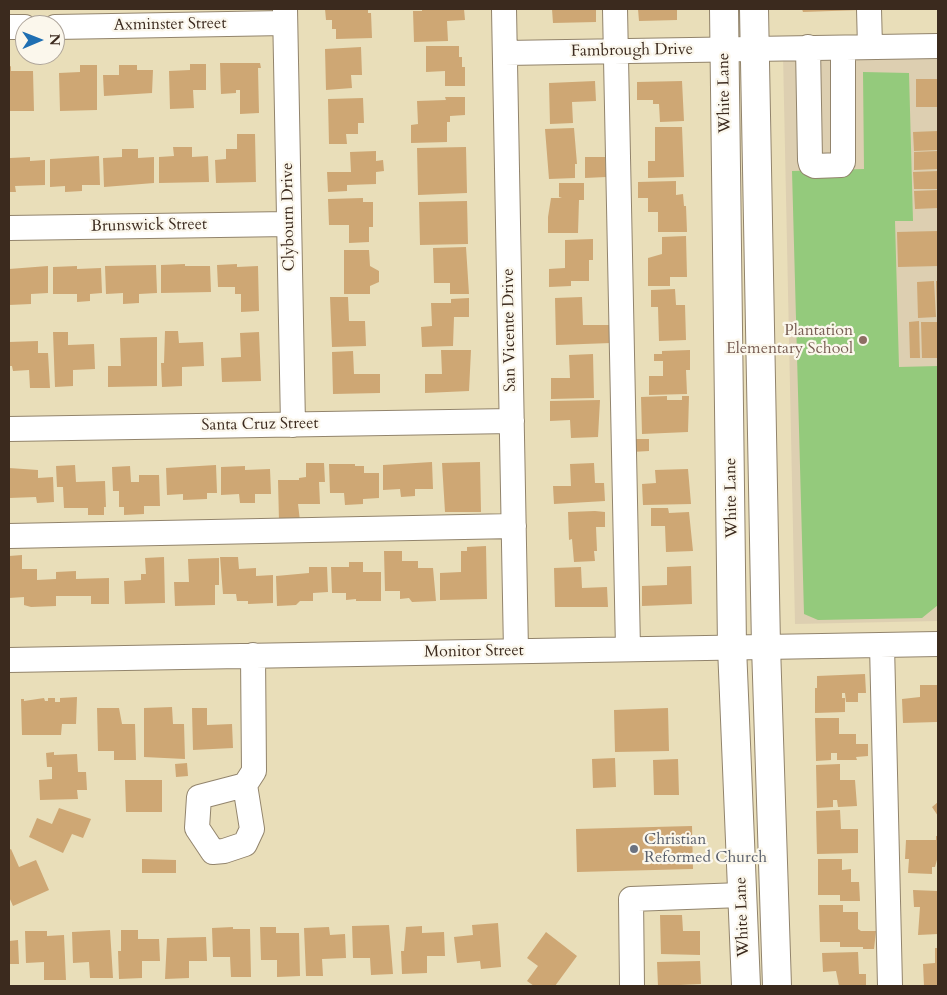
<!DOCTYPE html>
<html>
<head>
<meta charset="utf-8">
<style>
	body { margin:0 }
	#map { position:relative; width:947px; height:995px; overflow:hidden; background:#e9deb9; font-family:Cardo,serif }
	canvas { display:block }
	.frame { position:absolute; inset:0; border:10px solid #3b2a1e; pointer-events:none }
	.north { position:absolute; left:15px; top:15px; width:50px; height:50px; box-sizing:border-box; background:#fbf7ec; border:1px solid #aea59a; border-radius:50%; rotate:89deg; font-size:14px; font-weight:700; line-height:20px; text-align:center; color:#3b2a1e }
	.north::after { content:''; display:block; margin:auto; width:18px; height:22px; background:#1f6fb2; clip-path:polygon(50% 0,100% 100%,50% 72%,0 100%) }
</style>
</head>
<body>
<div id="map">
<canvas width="947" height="995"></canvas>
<div class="frame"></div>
<div class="north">N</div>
</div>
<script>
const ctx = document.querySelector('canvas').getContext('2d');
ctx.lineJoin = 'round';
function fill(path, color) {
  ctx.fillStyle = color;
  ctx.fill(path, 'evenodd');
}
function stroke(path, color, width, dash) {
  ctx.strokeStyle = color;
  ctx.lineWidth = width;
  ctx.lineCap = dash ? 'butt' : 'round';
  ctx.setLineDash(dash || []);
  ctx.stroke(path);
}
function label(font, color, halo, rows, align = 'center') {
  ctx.font = font + ' Cardo,serif';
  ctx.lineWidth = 4.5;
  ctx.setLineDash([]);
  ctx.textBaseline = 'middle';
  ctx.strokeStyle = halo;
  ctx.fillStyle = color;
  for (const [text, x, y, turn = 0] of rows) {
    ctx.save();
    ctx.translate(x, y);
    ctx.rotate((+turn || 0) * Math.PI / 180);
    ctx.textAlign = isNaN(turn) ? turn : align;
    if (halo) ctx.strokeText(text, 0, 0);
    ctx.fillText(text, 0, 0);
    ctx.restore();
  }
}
const built = new Path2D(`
	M783 54 938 58V621L795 624Z`);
const green = new Path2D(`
	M863 72 909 73 913 221H895L899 367 938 366V605L922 618 818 620 804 614 792 171 864 169Z`);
const building = new Path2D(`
	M325 9H368V13H371L372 38 336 39V29H332V20H326Z
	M422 9H464L465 20 447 21 448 41 414 42 413 11H422Z
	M552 9H596V22L553 23Z
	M638 9H677V20L639 21Z
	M802 9H860V10L803 12Z
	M426 46H459V57H462V67H465V86H445V71L426 72Z
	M361 47 362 75H351L352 88 326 90 325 49Z
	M220 63H260L261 68H258L259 113 240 114V90H236V93L221 94Z
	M190 64H206V90H193L194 108 170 109 169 71 190 70Z
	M80 65H97V110L60 111 59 73 80 72Z
	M119 65H137V70H153L152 93 104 96 103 75H119Z
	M11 66V71H33L34 111H9V67Z
	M916 79H938V107H916Z
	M595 81 596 101 572 102 573 123 550 124 549 83Z
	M682 81 684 121 660 122 659 104H653V100H637V82Z
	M445 97H465V115L450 116V122H447V142L411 143V125L418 124 417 101 446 100Z
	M363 98 364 123H358V134H346L347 144H329L328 99Z
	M655 127H682L684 177 648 178V161H655Z
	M574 128 577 164H575V178L549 179 545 129Z
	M938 131V150L914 151 913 132Z
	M237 134H255L256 182 216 183 215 160 226 159V149H237Z
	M173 147H192V157L208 156 209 182 159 183V157L174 156Z
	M466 147 467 193 418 195 417 148Z
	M122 149H138V158L154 157V183L104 187 103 158 122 157Z
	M376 151V161L383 160 384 171 376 172V184L347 185V191L328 192 327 172H351L350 152Z
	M938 151V169L914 170V152Z
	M99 156 100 185H82V191L65 192V186L50 187V159Z
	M30 157V161L45 160V185L15 186 16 192H9L10 158Z
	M585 157H605L606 177 585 178Z
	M938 171V189H914L913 172Z
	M676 181V195L683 194 684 206H686L687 232H658V212H648V198H638V182Z
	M559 183H584V200H579L578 233H548V217L551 198H562L559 197Z
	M938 190V208L915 209 914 191Z
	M363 198V202H373V227H369V242L349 243V225H329L328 199Z
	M467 201 468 244 420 245 419 202Z
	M938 231V266L898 267 897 232Z
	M686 236 687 277H670V286H648V258L662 254V237Z
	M593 239V260H589V281H571V286L549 287V269L565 268V240Z
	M466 247 469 294H450V283H434L433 248Z
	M344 250H369L370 266 379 271V282L370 286V294H344Z
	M185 264V266H210L211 292 161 293V265Z
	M237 264V267L258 266 259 311 241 312V294H235V287H218L217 265Z
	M156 265 157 293 139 294V303L123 304V293L106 294 105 266Z
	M48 266V293L31 294V304L9 305V269Z
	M77 266V269L101 268 102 293 90 294V301L77 302V294H53V267Z
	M934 281 936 317 918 318 917 282Z
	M936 281H938V311H937Z
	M675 289 676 305H685L686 340 659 341 658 307H651V290Z
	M330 297H348L349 321H365L366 346 332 347Z
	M582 297 583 325H610L611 343 556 345 555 298Z
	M469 298V317H454L453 346 422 347 421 327 432 326 431 303H451V299Z
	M919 321 920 358H910L909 322Z
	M921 322H938V358H922Z
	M165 331H178L179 343 203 342 204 366 182 367V386L162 387 161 363H164Z
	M53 332H68V345L94 344 95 369 73 370V386L55 387Z
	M259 332 261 381 222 382 221 358 241 357 240 333Z
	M157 337V386L108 387V366H121L120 338Z
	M38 341V353H48L50 388H30L29 370 13 371 12 366H9V342Z
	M441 350H471L469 391 425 393V374H442Z
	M690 350V370H686L687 394 649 395V376H663V361H654V354H662V351Z
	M353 351 354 374H380V393L333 394 332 352Z
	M593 354 594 398 551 399V378H570L569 355Z
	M667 396V400H682V396H689L688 432 642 434 641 397Z
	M600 400 598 437 571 438 570 420 550 421V401Z
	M630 439H649V451L631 452Z
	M432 462 433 489H415V496L401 497 400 489 383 490V465Z
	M480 462 481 512H445L442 463Z
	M306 463H324L325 482H319L320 504H298L300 521H279L278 480H299V478L306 477Z
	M594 463 595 483H604L605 501 554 504 553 486H571L570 464Z
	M329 464H355V466H364V473H379V498L363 499V504L345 505 344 493H330Z
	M75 465 76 482 105 481 106 507H104V515H88V508H64L63 487H57L56 466Z
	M216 465 217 493H207V499L183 500V494L167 495 166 468Z
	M130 466 131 482H139V475H159L160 506H144V514L124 515V507H119V491H113L112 467Z
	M245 466V470L270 469 271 494H255V503H240L239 494 221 495V467Z
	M9 468 38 470V478L53 477 54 502 37 503 36 497 9 498Z
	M688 469 691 504 643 505 642 484 656 483 655 470Z
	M651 508H668L669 513 689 512 693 551 666 552 665 526H651Z
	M595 511 605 512V527H596L597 551H594L595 561 574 562 572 539 569 540 568 512Z
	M486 546 487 599 440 600V573L461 572V551H467V547Z
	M384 551H402V561H418V568H433L436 601 412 602 409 598 400 599V591H385Z
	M22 555V569H37V580L56 579V572L76 571V579L109 578V604H91V596H56V606L31 607 24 605V597L9 598V556Z
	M164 557 165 603 125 604 124 581 141 580V574H146L145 558Z
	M220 557H238L239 569 256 568V576L273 575V603L248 604V601H237L236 594H223Z
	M219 558V585H215V605L175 606 174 582H189L188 559Z
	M349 562H363V572H381V601H356V599L346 600V593H332L331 567H349Z
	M691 566 692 604 642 606V586L667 585V567Z
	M309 567H327L328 592 313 593V601H300L296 605 277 606 276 576 309 573Z
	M581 567 582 588 607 587 608 607H555L554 568Z
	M865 674 866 693H858V702H846L845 693H842V698H845V712L815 713V688H817V676Z
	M920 685H938L937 722 903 723 902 699 920 697Z
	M77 697 76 724H62L61 735H22L21 699H24V701L44 698 45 701H48V698H55V702H60V698Z
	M172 707 173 724H184L185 759 144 757V708Z
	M97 708H119L122 724H135L136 760H114V751H98Z
	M192 708H207V725L232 724 233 748 193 750Z
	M668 708 669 751 615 752 614 710Z
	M815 718H839V734H856V744H868V756L856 757 857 760H837V753H831V760L816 761Z
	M54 752V755L77 754 78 772H86L87 790H77L78 799 40 800 39 780 52 779V767H47L46 753Z
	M615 758 616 787 593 788 592 759Z
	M678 759 679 795H654L653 760Z
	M187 763 188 776 176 777 175 764Z
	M840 764V780H855L857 806 838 807 837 800H833V807L817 808 816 765Z
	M125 780H162V812H126Z
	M938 802V816L932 807Z
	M59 808 91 819 83 838 72 834 63 853 29 837 37 818 52 824Z
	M840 810 841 829H858V853L817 854 816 811Z
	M692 826 693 869 577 872 576 829Z
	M936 836H938V856L935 867H932V874L908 873 909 859H905L906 840H936Z
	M11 849 19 867 36 860 49 890 13 906 9 897V850Z
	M142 859 176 860V873H142Z
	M818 859H842V870L851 869V882H859L860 901H840V895H818Z
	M913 890 938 891V934L918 935 920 907H914Z
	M819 905H843V912H858V929L861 931H876L874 949H863V947H840V942H820Z
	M660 915H682L683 931H700V955L661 954Z
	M498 923 501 967 481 969 480 961 457 963 454 937 473 935 472 925Z
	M389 925 393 974 371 975 370 958H353L352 926Z
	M422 926V933L444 932 445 956H427V973L402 974 401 951H404L406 927Z
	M233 927V929H250L251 977H231L230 957H213L212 928Z
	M260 927H276V933H299L300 976 277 977V960H261Z
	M329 927 330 935 345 934 346 958 322 959 323 976H306L304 928Z
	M110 930 113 978H90L89 962 73 963 72 932Z
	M121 930H138V939H159L160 961H142V978L119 979 118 951H121Z
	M25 931H47V936L64 935 66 980H44V962L26 963Z
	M546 932 577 956 555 986H534L527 981 538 966 527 958Z
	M206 937 207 961H189V978L165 979 167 938Z
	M18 940 19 964H9V941Z
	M935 948H938V986H924L923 964 935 963Z
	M858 952 859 974H866V986H839L836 971 823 972 822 953Z
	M700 961 701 984 658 986 657 962Z`);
const minor = new Path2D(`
	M285 9 293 425
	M504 9 516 651
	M615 9 628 649
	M869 9 870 47
	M9 27H25
	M55 27 285 23
	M808 47 810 160 811 164 815 166 841 165 843 162V48
	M505 53 938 46
	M9 228 289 224
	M9 429 512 421
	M9 536 514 526
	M882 645 890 986
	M9 660 938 644
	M245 785 252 829 245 844 224 851 213 852 197 828 199 797 245 785 254 771 253 655
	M632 986 631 899 742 895`);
const major = new Path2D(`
	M724 9 732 647 746 986
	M754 9 766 646 777 986`);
const markers = [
	[863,340,5,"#8d6e63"],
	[634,849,5,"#6b7280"]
];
const streetNames = [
	["Axminster Street",170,25,-1],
	["Fambrough Drive",632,51,-1],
	["White Lane",725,93,-91],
	["Clybourn Drive",289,217,-91],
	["Brunswick Street",149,226,-1],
	["San Vicente Drive",510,330,-91],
	["Santa Cruz Street",260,425,-1],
	["White Lane",732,498,-91],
	["Monitor Street",474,652,-1],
	["White Lane",743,917,-92]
];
const educationNames = [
	["Plantation",853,331],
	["Elementary School",853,349]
];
const worshipNames = [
	["Christian",644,840],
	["Reformed Church",644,858]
];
fill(built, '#ddcfb1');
fill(green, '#94ca7c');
fill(building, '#cea774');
stroke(minor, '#92846c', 26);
stroke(major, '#92846c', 30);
stroke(minor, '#fff', 24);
stroke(major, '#fff', 28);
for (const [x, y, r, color] of markers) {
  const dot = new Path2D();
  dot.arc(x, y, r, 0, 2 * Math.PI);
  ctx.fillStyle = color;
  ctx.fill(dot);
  stroke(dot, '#fbf7ec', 2);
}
label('16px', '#3b2a1e', '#fbf7ec', streetNames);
label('16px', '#785e54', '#fbf7ec', educationNames, 'right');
label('16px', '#5b616d', '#fbf7ec', worshipNames, 'left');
</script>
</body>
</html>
